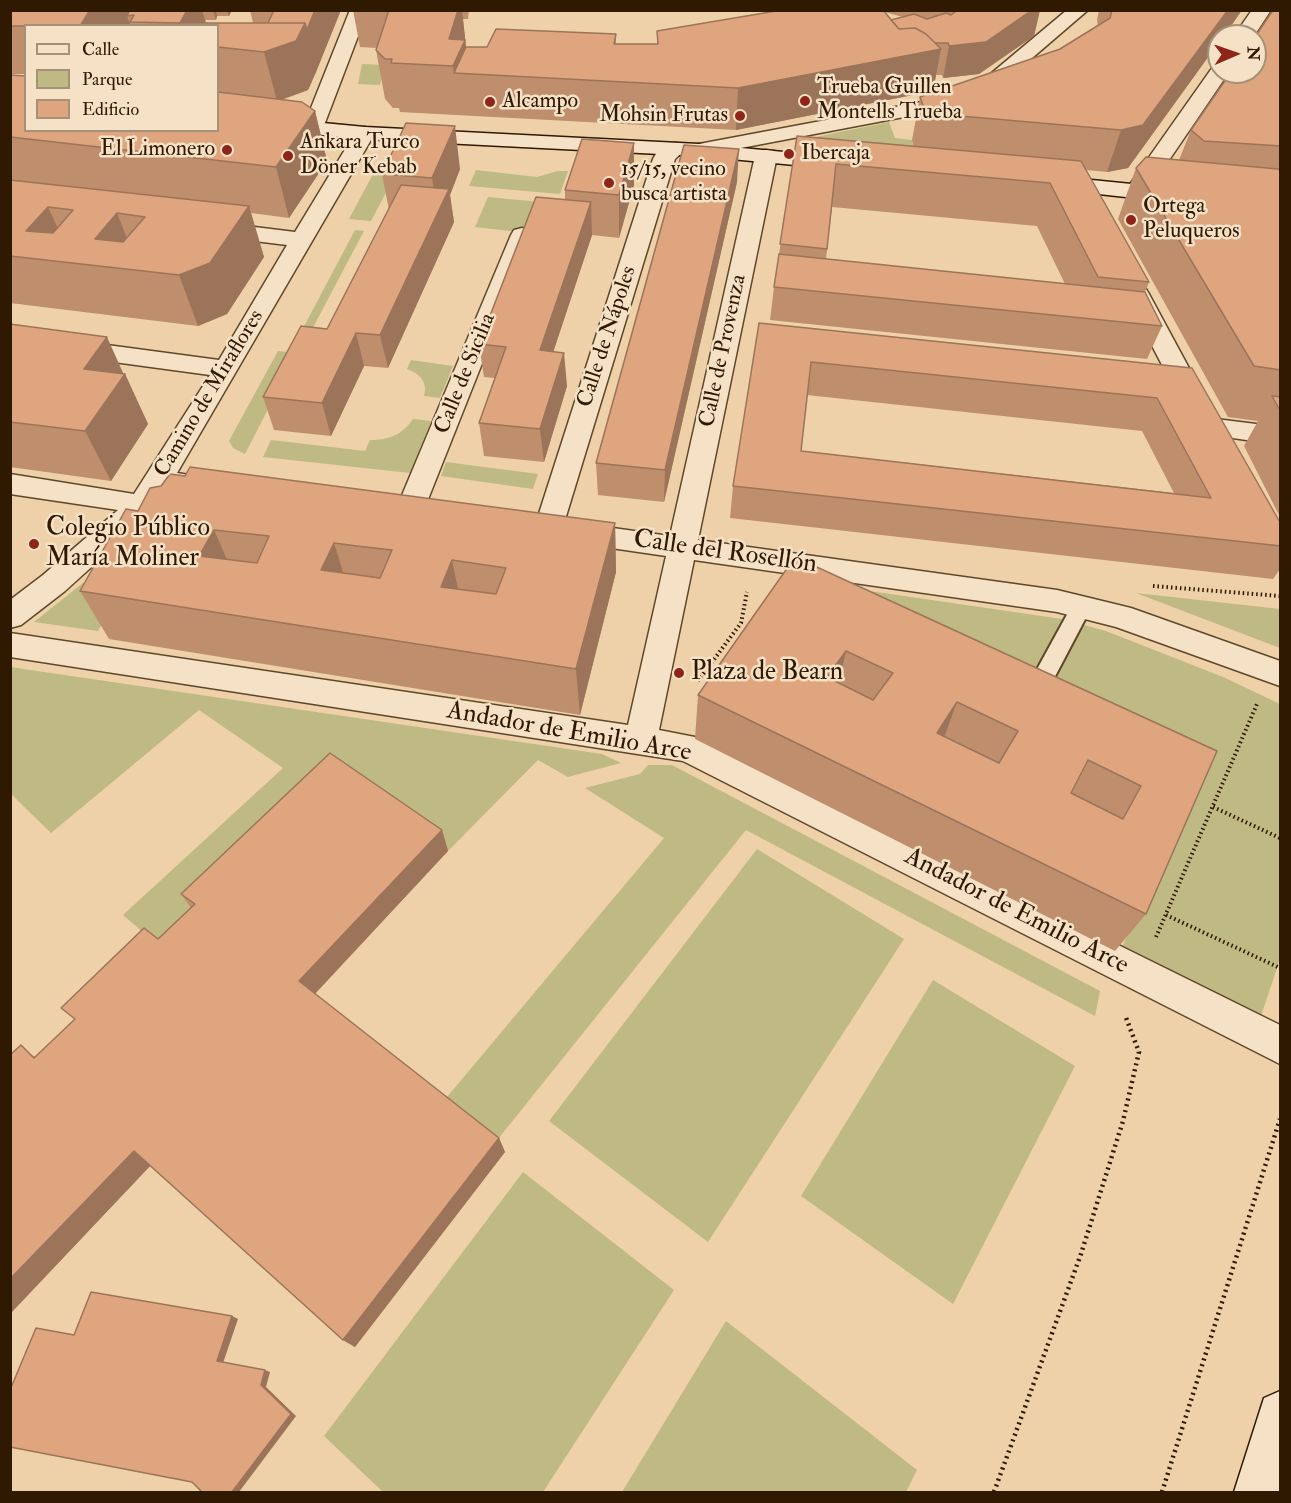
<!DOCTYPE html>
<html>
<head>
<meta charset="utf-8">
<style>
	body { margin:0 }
	#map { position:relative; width:1291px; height:1503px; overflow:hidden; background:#eed1a8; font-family:"IM FELL Double Pica",serif }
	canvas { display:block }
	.frame { position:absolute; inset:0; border:12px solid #2f1900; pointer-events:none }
	.legend { position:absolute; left:24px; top:24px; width:195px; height:108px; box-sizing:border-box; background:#f4e1c6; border:2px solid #a59177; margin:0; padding:8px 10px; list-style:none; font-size:18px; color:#2f1900 }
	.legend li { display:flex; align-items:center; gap:12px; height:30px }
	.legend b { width:30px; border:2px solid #a59177 }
	.north { position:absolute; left:1207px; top:24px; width:60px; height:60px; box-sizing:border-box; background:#f4e1c6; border:2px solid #a59177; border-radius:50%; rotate:88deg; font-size:16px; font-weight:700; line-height:24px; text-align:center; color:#2f1900 }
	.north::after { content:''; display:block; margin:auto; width:21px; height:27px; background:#8f2418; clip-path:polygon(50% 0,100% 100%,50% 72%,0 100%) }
</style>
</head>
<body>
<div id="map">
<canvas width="1291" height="1503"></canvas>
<div class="frame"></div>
<ul class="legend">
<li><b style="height:8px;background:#f4e1c6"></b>Calle</li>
<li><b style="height:16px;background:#bfb983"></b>Parque</li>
<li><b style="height:16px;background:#dea57f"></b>Edificio</li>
</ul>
<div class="north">N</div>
</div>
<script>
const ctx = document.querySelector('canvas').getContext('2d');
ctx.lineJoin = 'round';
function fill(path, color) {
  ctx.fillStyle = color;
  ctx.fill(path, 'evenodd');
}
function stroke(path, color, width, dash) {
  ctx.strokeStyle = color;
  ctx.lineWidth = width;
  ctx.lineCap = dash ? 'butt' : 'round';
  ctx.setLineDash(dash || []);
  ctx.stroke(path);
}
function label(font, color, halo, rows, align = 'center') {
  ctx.font = font + ' "IM FELL Double Pica",serif';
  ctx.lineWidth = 5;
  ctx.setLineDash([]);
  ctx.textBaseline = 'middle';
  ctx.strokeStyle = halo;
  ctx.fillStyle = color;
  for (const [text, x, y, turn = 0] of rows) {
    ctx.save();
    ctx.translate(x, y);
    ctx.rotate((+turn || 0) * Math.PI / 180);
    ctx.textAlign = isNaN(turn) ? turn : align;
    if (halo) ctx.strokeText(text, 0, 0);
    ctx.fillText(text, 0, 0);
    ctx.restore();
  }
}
const green = new Path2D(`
	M362 64 385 65 380 85 358 84Z
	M889 122 895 138 912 140 919 158 795 143 796 141Z
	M379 163 401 164 371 221 349 219Z
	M476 170 537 177 558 171H568L560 194 469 186Z
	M488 197 540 202 528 233 475 227Z
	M355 230 364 231 309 335 300 334Z
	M278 351 297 353 245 454 233 448 229 441Z
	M411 360 453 366 440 398 424 396C428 382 420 374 407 369Z
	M413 419 431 421 410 473 263 457 271 440 365 451 370 440C389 440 402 435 413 419Z
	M446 462 538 474 533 489 441 476Z
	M153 539 98 631 34 622 88 579Z
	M849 588 1062 619 1106 631 1223 677 1280 704V959L1259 1022 1120 952 1189 793Z
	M1136 593 1280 609V648Z
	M10 667 602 754 621 763 568 777 538 760 448 851 339 776 173 958 123 915 283 768 199 710 51 833 11 794Z
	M648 765H672L1100 991 1095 1016 746 830 494 1144 442 1103 664 838 585 788 640 774Z
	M757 849 904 939 708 1242 549 1121Z
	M933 980 1075 1066 953 1304 801 1196Z
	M523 1172 674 1290 543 1492H383L324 1436Z
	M726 1321 917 1470 906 1492H622Z`);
const pathFar1 = new Path2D(`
	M1153 586 1280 596
	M698 681 741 623 747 592
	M1213 807 1280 838
	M1166 915 1280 968
	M1156 937 1257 704`);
const path = new Path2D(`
	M994 1492 1081 1254 1123 1121 1139 1052 1125 1015
	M1162 1492 1280 1119`);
const lane = new Path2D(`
	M1082 598 1089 600 1092 606 1040 705 1032 708 1024 705 1021 699 1024 693 1075 600Z`);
const street = new Path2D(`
	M350 10H368L323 128 320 132 313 134 306 132 303 128Z
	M1067 10H1088L989 95 972 104 699 156 691 155 688 150 691 145 699 144 959 95 975 87Z
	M1252 10H1271L1254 36H1234Z
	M1219 66V72H1229L1144 197 1136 199 1128 197 1125 192 1128 187 1212 68Z
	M365 127 372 129 375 133 177 473 219 480 223 487 219 494 209 497 165 490 151 513 65 591 21 625 10 628V600L43 575 118 510 10 494V474L134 494 210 375 10 348V332L219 360 287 245 214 236 206 234 203 229 206 224 214 222 295 232 355 133 358 129Z
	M675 143 683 144 686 149 675 159 564 523 570 522 670 536 755 156 758 151 766 150 774 151 777 156 698 540 1057 590 1131 608 1280 661V686L1116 627 1057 612 694 560 659 730 700 738 1280 1025V1064L683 761 10 657V633L628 725 666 556 570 542 560 539 558 536 548 539 538 536 534 529 653 159 658 150Z
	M522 228 530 230 533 235 423 512 419 519 409 522 399 519 395 512 511 235 514 230Z
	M1137 287 1146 289 1149 294 1210 407 1206 413 1197 416 1188 413 1184 407 1125 294 1128 289Z
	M1208 418 1280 427V445L1199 433 1195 427 1199 421Z`);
const secondary = new Path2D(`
	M218 113 365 127 699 144 837 157 845 158 848 163 845 168 837 169 699 156 365 139 218 125Z
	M1052 176 1171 188 1179 190 1182 195 1179 200 1171 202 1044 188 1041 183 1044 178Z
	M1280 1391V1492H1234L1264 1398Z`);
const wall = new Path2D(`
	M10 10H232L229 16H217L216 20H205L206 23H253L250 10H341L316 72 308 90 282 100 315 111 327 161 289 218 251 213 264 257 227 314 198 326 10 303V75L218 130V26H130V24L128 26H26V74H10Z
	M353 10H469L468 19H463L466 47H487L616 34V44H657V31L782 10H1040L1034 36 979 74 943 78 942 75H936L933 91 736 130 400 112 399 108H393L385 99 376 50 377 48 360 47ZM884 12 903 17 891 20Z
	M1099 10H1242L1224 36H1219V42L1128 168 1107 172 1086 170 1149 282 1145 292 1162 326 1147 359 770 320 774 287 797 136 914 146 912 140 920 97 1060 49 1098 26 1097 20ZM832 207 1037 226 1065 284 826 259Z
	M1281 10V519L1244 446 1258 421 1228 417 1118 219 1136 168 1179 160 1191 130Z
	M634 143V185L619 238 592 235 553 352 567 386 544 462 484 456 479 423 495 378 484 377 479 344 565 200V190Z
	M460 169 450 195 454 222 388 368 364 366 331 436 274 430 263 397 327 329 389 210 382 174Z
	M737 182 664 502 598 495 596 463Z
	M759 323 1192 368 1281 524V568L1273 579 730 518 733 486ZM807 395 1142 431 1174 493 801 451Z
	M10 324 125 374 148 424 111 481 10 467Z
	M138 511 615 523 616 572 580 715 109 639 80 591Z
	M795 557 1217 751 1146 914 1115 951 695 739 698 695Z
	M442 830 448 851 315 994 499 1138 505 1152 355 1347 343 1340 150 1166 10 1314V1055L36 1056 75 1019 61 1008 158 939 191 908 181 894Z`);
const shadedWall = new Path2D(`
	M90 10H103L109 26H80Z
	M103 10H138L134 15 127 16 130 24 128 26H109Z
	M186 10H202L207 26 180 23Z
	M213 10H216L217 16 216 20Z
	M227 10H232L229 16Z
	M315 10H341L316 72 308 90 277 101 264 52 305 23Z
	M458 10H462L469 74 454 73 449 39Z
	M1032 10H1040L1034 36 979 74 943 78 949 46Z
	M1228 10H1242L1224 36H1219V42L1128 168 1107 172 1121 130Z
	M941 49 933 91 736 130 738 88Z
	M315 111 327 161 289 218 276 167Z
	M455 126 460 169 450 195 454 222 388 368 380 335 438 213 432 178Z
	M634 143V185L619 238V195Z
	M739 149 737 182 664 502 665 470Z
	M591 202 592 235 543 383 540 350Z
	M249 206 264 257 227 314 198 326 179 275Z
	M48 207 71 257 26 231Z
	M117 213 137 264 95 239Z
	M356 333 364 366 331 436 322 403Z
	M107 337 124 375 125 374 148 424 111 481 85 431 84 369Z
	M564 353 567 386 544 462 540 429Z
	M615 523 616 572 580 715 576 669Z
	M214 530 235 578 199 556Z
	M334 543 349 591 321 570Z
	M452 560 462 608 441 587Z
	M846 651 836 696 827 677Z
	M957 702 941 746 937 733Z
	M442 830 448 851 310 999 299 981Z
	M499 1138 505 1152 355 1347 343 1340Z
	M134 1151 152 1164 10 1314V1279Z
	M232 1316 238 1319 223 1363 217 1361Z
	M265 1370 270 1372 266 1387 296 1416 239 1492H232Z`);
const building = new Path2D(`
	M10 10H90L80 26H10Z
	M130 10H187L180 23 130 22 134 15 127 16Z
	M274 10H315L307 30 305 23H268Z
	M389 10H458L449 39 465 40 453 66 391 63 392 59H385L376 50Z
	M782 10H883L899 29 915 28 926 34 941 49 738 88 454 73 466 47H487L496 29 616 34 614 44H658L657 31Z
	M958 10H1032L986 42 949 46 948 43H935L926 34 915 28 899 29 891 20 914 14 927 19 946 13 951 15Z
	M1112 10H1228L1143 125 1121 130 926 113 920 97 1060 49 1110 18Z
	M1273 10H1281V146L1204 141 1191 130 1231 72H1255V37Z
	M180 23H305L296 41 264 52 218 47V26H179Z
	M10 75 26 76V130H218V92L302 102 315 111 276 167 10 137Z
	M406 123 455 126 432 178 382 174Z
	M797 136 1081 161 1149 282 1098 277 1050 183 836 164 827 249 780 244Z
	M582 139 634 143 619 195 565 190Z
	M684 145 739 149 665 470 596 463Z
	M1146 157 1278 169 1281 171V370L1254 366 1136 168Z
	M10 180 249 206 210 263 179 275 10 256ZM48 207 73 210 53 233 26 231ZM117 213 145 217 123 242 95 239Z
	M401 185 449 189 380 335 356 333 322 403 263 397 301 326 327 329Z
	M536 197 591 202 540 350 564 353 540 429 479 423 506 347 479 344Z
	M779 254 1145 292 1162 326 774 287Z
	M759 323 1192 368 1281 524V546L733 486ZM811 362 1157 398 1211 498 801 451Z
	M10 324 107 337 84 369 125 374 85 431 10 422Z
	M1272 396 1281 397V412Z
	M190 467 615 523 576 669 80 591 126 509 138 511 150 488 161 486 170 474 185 476ZM214 530 269 536 257 563 199 556ZM334 543 357 546 392 550 380 578 321 570ZM452 560 506 568 496 594 441 587Z
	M795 557 1217 751 1146 914 698 695ZM846 651 893 673 873 700 827 677ZM957 702 1018 731 999 763 937 733ZM1088 760 1141 786 1123 819 1071 793Z
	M330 753 442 830 299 981 499 1138 343 1340 134 1151 10 1279V1055L21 1045 34 1058 75 1019 61 1008 144 928 158 939 195 904 181 894Z
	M91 1292 232 1316 217 1361 265 1370 261 1385 291 1414 232 1492H202L192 1482 10 1447V1390L36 1328 74 1335Z`);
const markers = [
	[805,101,6,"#8f2418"],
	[490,102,6,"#8f2418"],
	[740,116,6,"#8f2418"],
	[227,150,6,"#8f2418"],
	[789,154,6,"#8f2418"],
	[288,156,6,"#8f2418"],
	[609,183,6,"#8f2418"],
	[1131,220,6,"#8f2418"],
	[34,544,6,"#8f2418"],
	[679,673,6,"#8f2418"]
];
const farPoinames = [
	["Trueba Guillen",817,88],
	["Montells Trueba",817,113],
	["Alcampo",502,102],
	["Mohsin Frutas",728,116,"right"],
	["Ankara Turco",300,143],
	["Döner Kebab",300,168],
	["El Limonero",215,150,"right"],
	["Ibercaja",801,154],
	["15/15, vecino",621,170],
	["busca artista",621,195],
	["Ortega",1143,207],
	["Peluqueros",1143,232]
];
const farStreetnames = [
	["Calle de Nápoles",608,337,-72],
	["Calle de Provenza",724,351,-78],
	["Calle de Sicilia",466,374,-68],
	["Camino de Miraflores",210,394,-59]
];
const poiNames = [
	["Colegio Público",46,529],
	["María Moliner",46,559],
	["Plaza de Bearn",691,673]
];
const streetNames = [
	["Calle del Rosellón",725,553,8],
	["Andador de Emilio Arce",569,733,10],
	["Andador de Emilio Arce",1016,912,27]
];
fill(green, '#bfb983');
stroke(lane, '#5f472a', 4);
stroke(street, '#5f472a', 3);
stroke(secondary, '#2f1900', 3);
stroke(pathFar1, '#2f1900', 4, [1.5, 3]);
stroke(path, '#2f1900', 4.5, [2, 4]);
fill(lane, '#f4e1c6');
fill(street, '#f4e1c6');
fill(secondary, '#f4e1c6');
fill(wall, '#bf8e6d');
fill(shadedWall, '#9b7459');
fill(building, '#dea57f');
stroke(building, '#9b7459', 1.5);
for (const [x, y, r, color] of markers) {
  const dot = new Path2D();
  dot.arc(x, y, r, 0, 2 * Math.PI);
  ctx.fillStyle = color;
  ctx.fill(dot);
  stroke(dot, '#f4e1c6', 2);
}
label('22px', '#2f1900', '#f4e1c6', farPoinames, 'left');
label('22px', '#2f1900', '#f4e1c6', farStreetnames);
label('26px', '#2f1900', '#f4e1c6', poiNames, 'left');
label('26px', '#2f1900', '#f4e1c6', streetNames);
</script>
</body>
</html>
